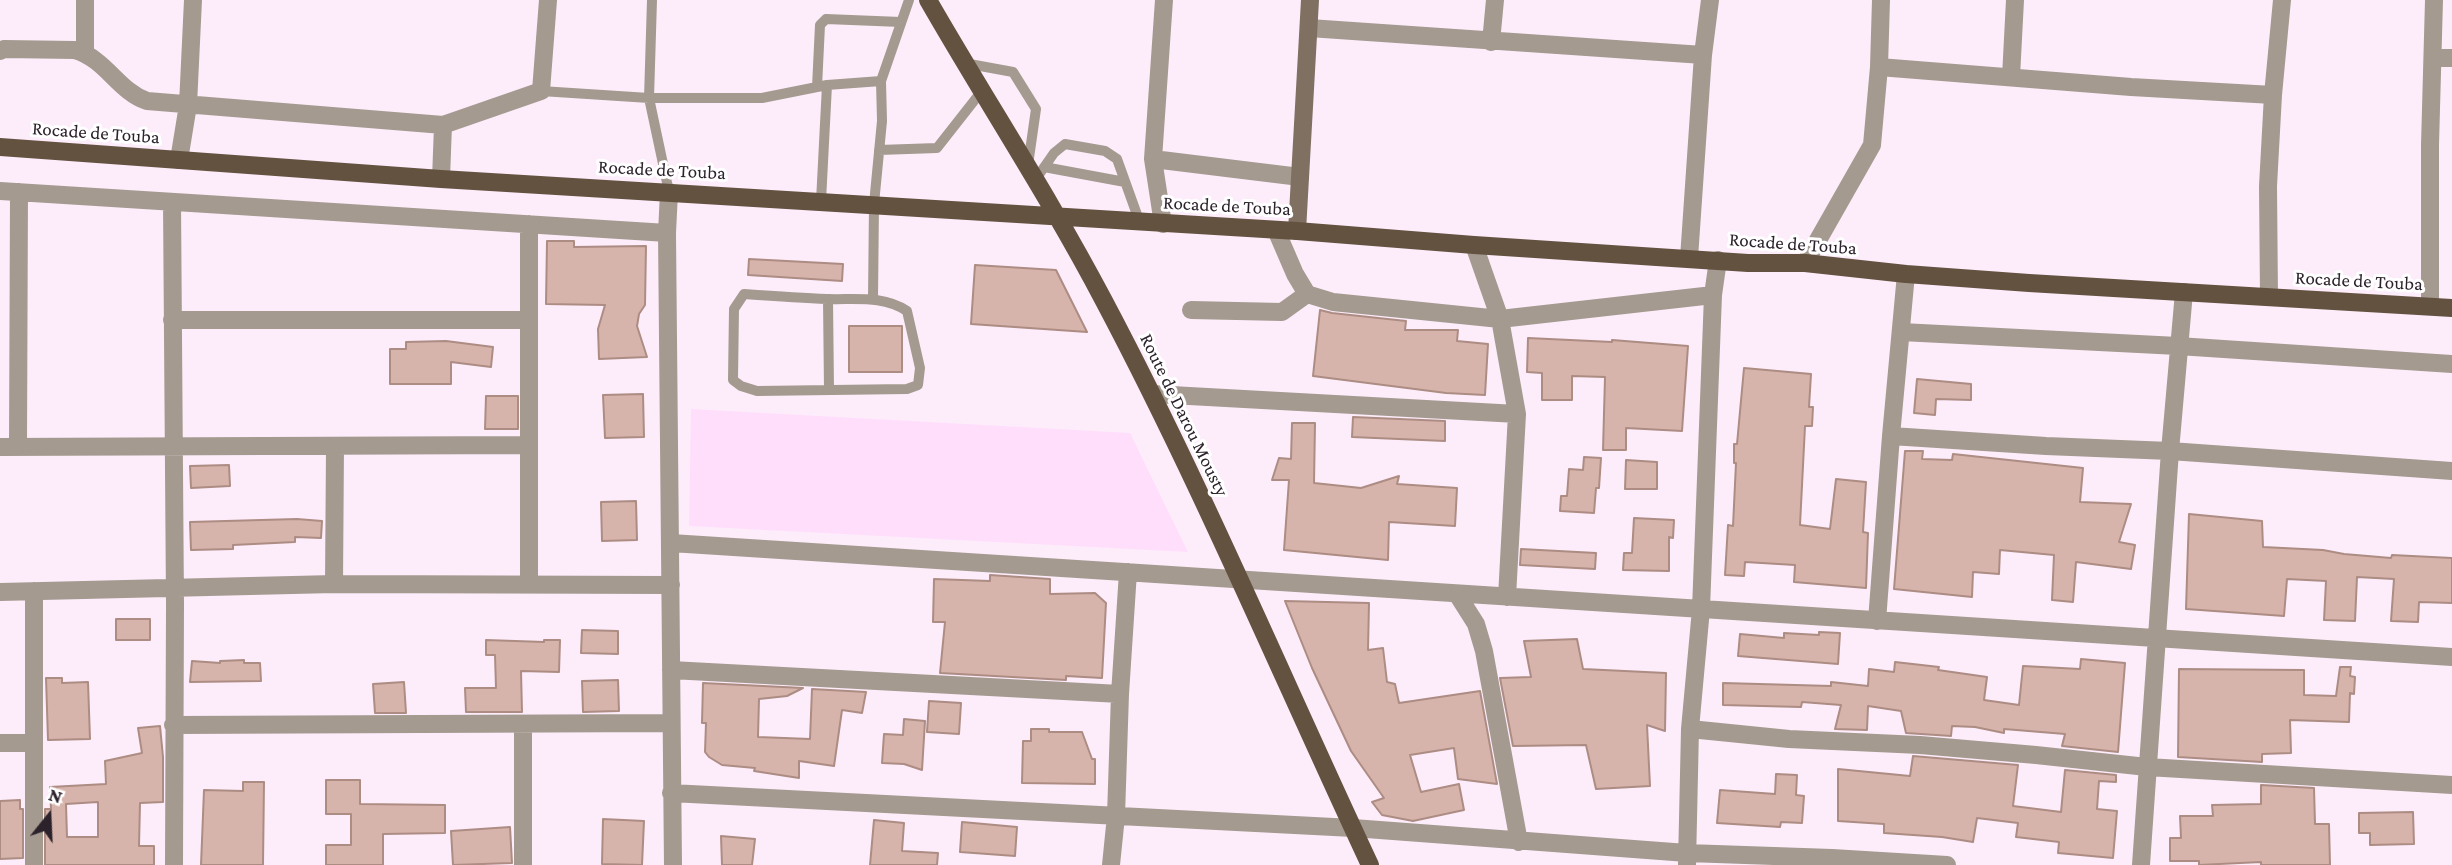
<!DOCTYPE html>
<html>
<head>
<meta charset="utf-8">
<style>
	body { margin:0 }
	#map { position:relative; width:2452px; height:865px; overflow:hidden; background:#fdedfb; font-family:"Crimson Pro",serif }
	canvas { display:block }
	.north { position:absolute; left:14px; top:781px; width:70px; height:70px; -webkit-text-stroke:5px #fff; paint-order:stroke; rotate:18deg; font-size:19px; font-weight:700; line-height:28px; text-align:center; color:#2c222b }
	.north::after { content:''; display:block; margin:auto; width:24px; height:32px; background:#2c222b; clip-path:polygon(50% 0,100% 100%,50% 72%,0 100%) }
</style>
</head>
<body>
<div id="map">
<canvas width="2452" height="865"></canvas>
<div class="north">N</div>
</div>
<script>
const ctx = document.querySelector('canvas').getContext('2d');
ctx.lineJoin = 'round';
function fill(path, color) {
  ctx.fillStyle = color;
  ctx.fill(path, 'evenodd');
}
function stroke(path, color, width, dash) {
  ctx.strokeStyle = color;
  ctx.lineWidth = width;
  ctx.lineCap = dash ? 'butt' : 'round';
  ctx.setLineDash(dash || []);
  ctx.stroke(path);
}
function label(font, color, halo, rows, align = 'center') {
  ctx.font = font + ' "Crimson Pro",serif';
  ctx.lineWidth = 6;
  ctx.setLineDash([]);
  ctx.textBaseline = 'middle';
  ctx.strokeStyle = halo;
  ctx.fillStyle = color;
  for (const [text, x, y, turn = 0] of rows) {
    ctx.save();
    ctx.translate(x, y);
    ctx.rotate((+turn || 0) * Math.PI / 180);
    ctx.textAlign = isNaN(turn) ? turn : align;
    if (halo) ctx.strokeText(text, 0, 0);
    ctx.fillText(text, 0, 0);
    ctx.restore();
  }
}
const built = new Path2D(`
	M691 409 1130 433 1188 552 689 526Z`);
const building = new Path2D(`
	M547 241H574V247L646 246 645 305 639 314 637 326 647 357 599 359 598 329 605 305 546 304Z
	M749 259 843 264 842 281 748 275Z
	M975 265 1056 270 1087 332 971 324Z
	M1320 310 1332 313 1406 321 1405 330H1458L1457 341 1488 344 1485 395 1446 393 1313 376Z
	M849 326H902V372H849Z
	M1528 338 1612 342V340L1688 346 1682 431 1626 428V450H1603L1605 377 1572 376V400H1542V373L1527 372Z
	M446 341 493 347 491 367 451 362V384H390V349H406V342Z
	M1744 368 1811 374 1809 407H1813L1812 426H1805L1800 525 1830 529 1836 479 1866 482 1863 532 1868 533 1866 588 1794 582 1795 565 1745 562 1744 576 1725 575 1728 525 1733 526 1736 463H1734V444H1737Z
	M1917 379 1971 384V400L1936 399 1935 415 1914 413Z
	M643 394 644 437 605 438 603 395Z
	M486 396H518V429H485Z
	M1353 417 1445 421V441L1352 437Z
	M1292 423H1315L1314 483 1361 488 1399 476 1397 484 1457 488 1455 526 1389 522 1388 560 1284 550 1289 480H1272L1279 458 1291 459Z
	M1905 451H1923L1922 459 1952 460 1953 454 2083 468 2080 502 2131 504 2119 542 2135 545 2131 569 2076 562 2073 602 2052 600 2054 555 2000 550 1999 574 1973 572 1972 597 1894 589Z
	M1584 457 1601 458 1599 488H1596L1594 513 1560 511 1561 496H1567L1569 469 1583 470Z
	M1626 460 1657 462V489H1625Z
	M229 465 230 486 191 488 190 466Z
	M636 501 637 540 602 541 601 502Z
	M2189 514 2262 521 2263 547 2323 550 2344 554 2391 558 2392 555 2452 558V603L2419 602 2418 622 2391 621 2394 579 2357 577 2355 621 2324 620 2326 581 2287 579 2284 616 2186 609Z
	M1634 518 1674 520 1673 538 1669 537V571L1623 570 1624 553H1632Z
	M297 519 322 521 321 538 295 537V542L233 545V549L191 550 190 522Z
	M1521 549 1596 553 1595 569 1520 565Z
	M990 575 1050 579V594L1095 593 1106 603 1102 678 1066 676V680L940 673 945 622H933L934 579 990 581Z
	M1285 601 1369 603 1368 650 1383 648 1387 682 1395 684 1399 703 1480 691 1497 784 1458 779 1454 748 1410 755 1421 792 1459 784 1464 810 1413 821 1382 815 1372 802 1384 798 1351 751 1312 668Z
	M116 619H150V640H116Z
	M582 630 618 631V654L581 653Z
	M1819 632 1840 633 1838 664 1738 656 1740 634 1784 638V633L1819 635Z
	M1577 639 1583 669 1666 673 1665 731 1647 725 1650 786 1596 789 1586 745 1513 746 1500 678 1531 677 1524 641Z
	M486 640 544 642V640H560L559 672 521 671 522 712H466L465 688H496L495 655H486Z
	M2081 659 2125 663 2118 752 2062 746 2065 734 2004 729V733L1975 727 1952 726 1951 736 1906 733 1901 711 1868 706 1867 730 1835 729 1841 705 1802 702 1801 707 1723 705V683L1831 686V682L1868 686 1869 669 1894 672 1895 662 1939 667 1938 670 1987 677 1984 700 2019 705 2023 666 2080 669Z
	M244 660V663H260L261 681 190 682 192 661 220 663V661Z
	M2340 667H2351L2350 676 2355 677 2354 694 2350 693 2349 722 2290 720 2291 753 2262 754V762L2178 757 2179 669 2304 670V695L2336 696Z
	M46 678H62V683L88 682 90 739 48 740Z
	M618 680 619 711 583 712 582 681Z
	M404 682 406 713H375L373 684Z
	M703 683 803 688 787 696 759 699 758 737 810 739 812 689 866 692 862 713 842 710 834 766 799 761V778L754 771 755 768 722 765 709 757 705 752 706 723H702Z
	M929 701 961 703 959 734 927 732Z
	M904 719 925 721 922 770 904 764 882 763 884 734 903 735Z
	M160 726 163 757V802L140 803 139 846H154V865H45V809H51L50 787 106 784 105 761 142 753 138 728ZM98 802V837H67L66 804Z
	M1031 729H1049V732H1082L1092 759H1095V784L1022 783 1023 741H1031Z
	M1913 756 2018 765 2013 806 2061 812 2065 770 2116 775V782L2099 781 2097 809 2117 811 2113 858 2058 853 2059 842 2016 837 2018 823 1977 818 1973 842 1942 837 1884 833V824L1838 821V769L1910 776Z
	M1776 774 1797 775 1796 795 1804 796 1802 823 1781 822 1780 827 1717 823 1720 790 1775 794Z
	M326 780H360V804L445 805V833L383 834V865H326V845H351V814H326Z
	M243 782H264L263 865H201L204 790 243 791Z
	M2261 785 2314 788 2315 824H2329L2330 865H2261V862L2199 865V861H2170V838H2181L2180 816H2213L2212 805 2261 804Z
	M20 800V809H23V858L0 859V801Z
	M2413 812 2414 844 2370 845V833H2359V813Z
	M603 819 644 821 642 865 602 864Z
	M874 820 904 823 902 851 938 853 937 865H870Z
	M962 822 1017 827 1015 856 960 852Z
	M510 827 512 863 453 865 451 831Z
	M721 836 755 839 752 865H722Z`);
const lane = new Path2D(`
	M652 0 649 98 669 192
	M964 63 1013 72 1036 109 1028 165
	M881 81 909 0
	M817 87 820 25 826 19 901 22
	M541 91 649 98H762L827 85 881 81 882 121 874 204 873 299
	M879 150 937 148 981 92
	M1044 167 1125 182
	M1036 179 1054 153 1065 144 1105 151 1117 159 1140 223
	M821 201 827 85
	M744 294C772 296 800 298 827 299 855 300 883 295 907 311L920 368 918 385 907 389 757 391 741 386 733 380 734 309Z
	M828 299 829 390`);
const street = new Path2D(`
	M85 0V53
	M1309 28 1703 55
	M1491 42 1495 0
	M0 51 4 49 75 50C106 59 118 91 147 101L443 125
	M2433 58H2452
	M1879 67 2131 87 2273 95
	M2011 77 2015 0
	M1153 159 1300 177
	M179 160 188 105 193 0
	M441 179 443 125 541 91 548 0
	M0 191 667 233
	M669 192 667 233 673 865
	M172 202 175 604 174 865
	M1163 224 1153 159 1164 0
	M1276 230 1295 274 1307 294 1333 302 1500 319 1713 295
	M1474 245 1500 319 1517 414 1507 597
	M1689 258 1703 55 1710 0
	M1805 263 1872 145 1879 67 1881 0
	M2269 297 2268 186 2273 95 2282 0
	M2430 306V145L2434 0
	M1191 310 1282 312 1307 294
	M172 320H528
	M1901 332 2178 346 2452 364
	M1153 394 1517 414
	M1891 436 2046 446 2170 451 2452 471
	M0 447 528 445
	M18 447 19 192
	M671 543 2452 657
	M334 584 335 446
	M529 584V224
	M34 591V865
	M0 592 334 584 671 585
	M1457 594 1476 624 1484 651 1519 842
	M1877 621 1891 436 1906 274
	M671 670 1120 694
	M523 724V865
	M173 725 670 723
	M1690 729 1789 739 1920 745 2036 755 2147 767 2452 785
	M0 743H34
	M671 793 1353 828 1687 853 1832 858 1947 865
	M1687 864 1690 729 1701 609 1713 295 1718 260
	M1111 865 1116 816 1120 694 1128 572
	M2141 865 2170 451 2184 292`);
const secondary = new Path2D(`
	M1297 231 1310 0`);
const primary = new Path2D(`
	M928 0C986 101 1050 198 1104 301 1201 484 1282 677 1370 865
	M0 147 441 179 1297 231 1474 245 1748 263H1805L1906 274 2029 283 2452 308`);
const streetNames = [
	["Rocade de Touba",96,133,4],
	["Rocade de Touba",662,170,3],
	["Rocade de Touba",1227,206,3],
	["Rocade de Touba",1793,244,4],
	["Rocade de Touba",2359,281,3],
	["Route de Darou Mousty",1184,415,64]
];
fill(built, '#ffdefb');
fill(building, '#d6b4ab');
stroke(building, '#ad8c83', 2);
stroke(lane, '#a59a90', 10);
stroke(street, '#a59a90', 18);
stroke(secondary, '#7f7062', 18);
stroke(primary, '#645241', 18);
label('19px', '#2c222b', '#fff', streetNames);
</script>
</body>
</html>
